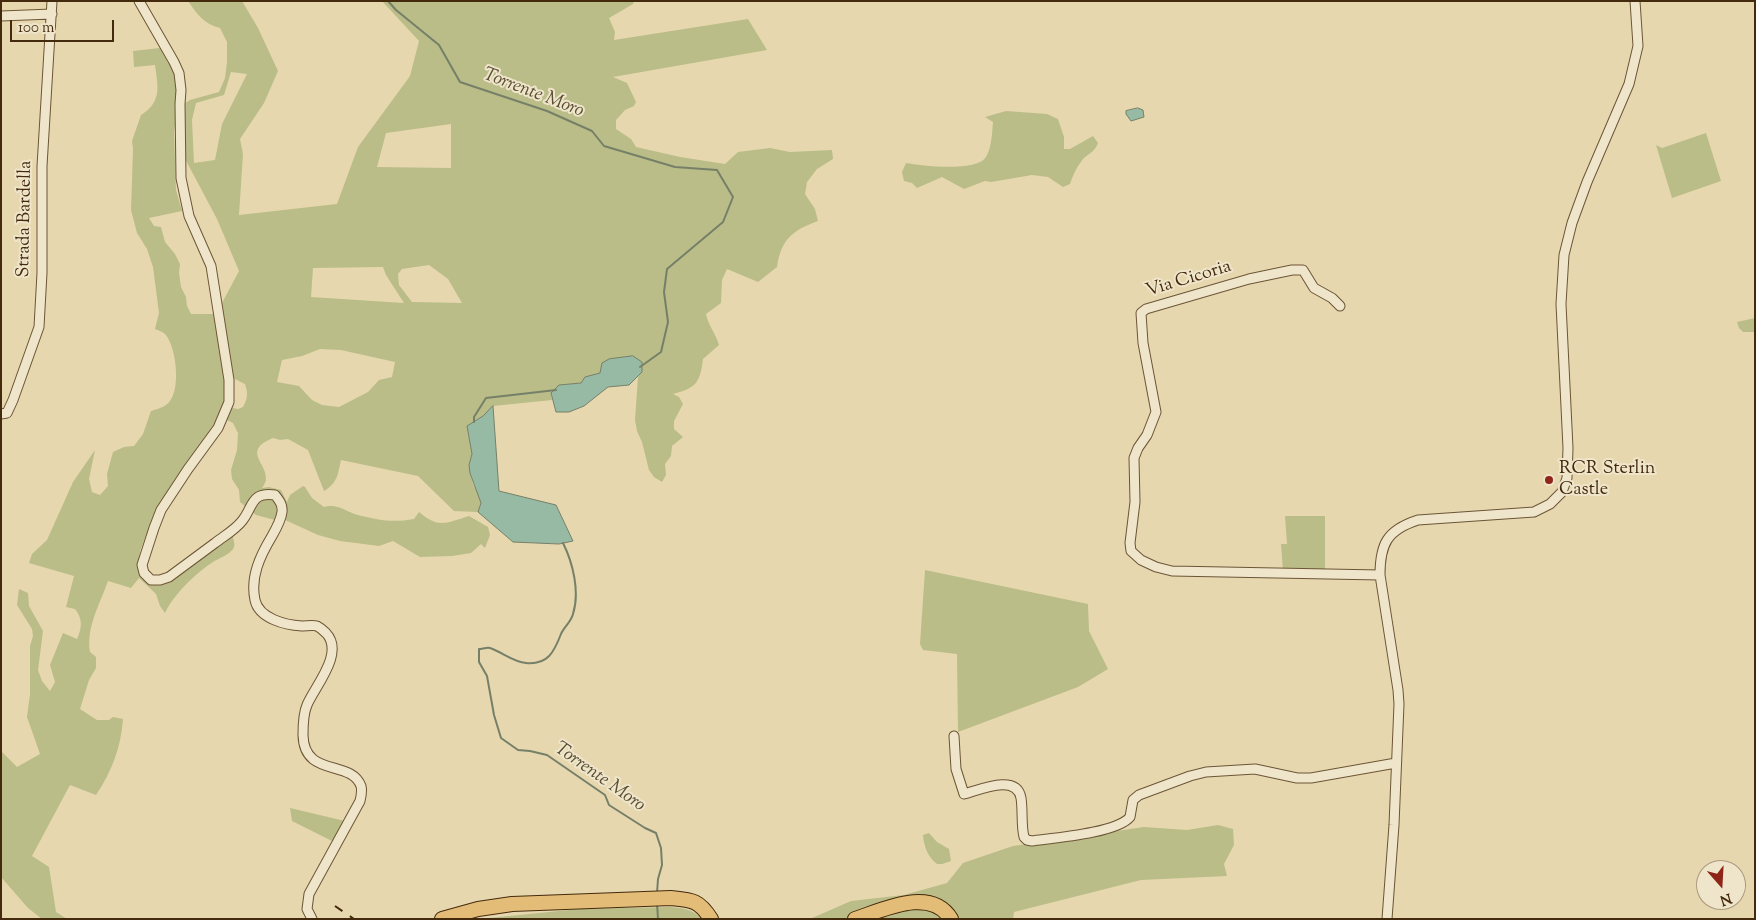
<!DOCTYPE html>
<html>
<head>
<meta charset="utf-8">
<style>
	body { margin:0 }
	#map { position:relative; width:1756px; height:920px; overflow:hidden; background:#e6d7af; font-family:"Sorts Mill Goudy",serif }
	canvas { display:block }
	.frame { position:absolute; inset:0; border:2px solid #442a0c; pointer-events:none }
	.north { position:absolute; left:1696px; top:860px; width:50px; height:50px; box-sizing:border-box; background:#efe5cb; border:1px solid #ab9a7f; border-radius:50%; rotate:161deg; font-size:14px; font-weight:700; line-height:20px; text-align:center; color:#442a0c }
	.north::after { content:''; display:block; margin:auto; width:18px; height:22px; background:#8f2418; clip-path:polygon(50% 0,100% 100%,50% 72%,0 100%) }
	.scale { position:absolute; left:10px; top:20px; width:104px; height:22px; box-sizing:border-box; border:2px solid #442a0c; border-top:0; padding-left:6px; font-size:15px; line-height:18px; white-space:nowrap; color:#442a0c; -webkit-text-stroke:4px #efe5cb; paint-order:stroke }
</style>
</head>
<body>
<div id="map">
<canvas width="1756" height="920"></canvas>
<div class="frame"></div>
<div class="north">N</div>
<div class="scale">100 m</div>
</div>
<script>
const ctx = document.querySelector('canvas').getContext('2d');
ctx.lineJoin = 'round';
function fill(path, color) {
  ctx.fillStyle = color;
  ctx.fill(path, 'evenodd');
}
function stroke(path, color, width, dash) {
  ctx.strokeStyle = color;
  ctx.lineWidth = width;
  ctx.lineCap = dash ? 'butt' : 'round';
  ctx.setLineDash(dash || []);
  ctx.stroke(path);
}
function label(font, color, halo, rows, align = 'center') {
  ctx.font = font + ' "Sorts Mill Goudy",serif';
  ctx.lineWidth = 4;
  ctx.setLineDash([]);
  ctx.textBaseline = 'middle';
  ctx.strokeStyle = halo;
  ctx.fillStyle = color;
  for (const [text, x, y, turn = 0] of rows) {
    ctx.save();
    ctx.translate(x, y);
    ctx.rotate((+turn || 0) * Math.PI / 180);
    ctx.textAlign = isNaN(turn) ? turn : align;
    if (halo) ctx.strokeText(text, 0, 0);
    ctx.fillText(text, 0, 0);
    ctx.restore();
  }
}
const green = new Path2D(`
	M188 1H242L258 28 278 71 264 103 240 139 243 154 239 215 337 204 358 147 410 76 419 41 382 1H634L633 4 609 18 615 32 614 40 748 19 767 50 613 77 627 83 636 102 634 106 625 110 616 120V129L631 139 636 147 680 157 725 164 738 152 770 148 790 152 832 150 833 159 817 169 807 182 805 194 815 209 818 221C793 230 781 239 777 267L758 282 727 269 722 280 721 303 706 314C708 325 716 334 719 345L703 359C700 382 697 388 673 394L679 397 683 404 674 421V429L683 437 672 446 671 456 665 464 666 475 662 482 654 477 649 470 642 442 637 431 635 420 638 377 642 372 600 373 593 375 581 383 559 385 551 393 552 400 493 406 484 416 467 426 472 454 469 465 473 484 480 497 481 503 478 512 454 511 418 476 341 460C338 473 338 483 324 491L308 450 288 439 280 440 273 438C241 451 268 463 266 480 266 481 263 487 262 488L269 487 281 490 287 502 290 495 303 486 305 487 312 498 324 507C338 503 344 511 358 515 378 520 393 523 414 519L419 512C439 529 446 523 469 516L488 527 490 535 485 548 481 544 471 553 452 556 420 557 393 541 379 546 340 541 318 535 283 519 275 520 256 515 240 502 239 490 232 479 231 470 237 450 238 433 233 423 227 420 232 408 238 409 243 407C248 398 248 393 245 384L233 378 222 303 239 271 217 219 183 155 184 104 190 100 219 92 225 78 227 62V42L220 28C204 24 197 14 188 1ZM231 72 247 74 222 124 215 160 194 163 192 120 196 103 224 95ZM451 124V168L377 167 386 133ZM429 265 448 279 462 303 412 302 399 285 398 274 402 269ZM383 267 386 275 404 303 311 297 313 268ZM320 349 341 350 395 362 392 377 379 380 368 392 339 407 322 405 312 400 299 386 277 382 282 360 302 356Z
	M160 48 168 63H171L177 79 180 90 174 132 176 190 182 211 149 218 154 226 161 227 165 242 175 254 180 264 179 273 181 287 186 297 187 306 191 314H216L226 383 224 406 213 428 156 515 146 535 140 551 139 561 154 584 232 534C233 539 236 545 233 549 229 555 219 558 213 562 195 574 174 594 165 613L160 606 156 594 139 578 131 588 108 581C100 604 86 627 90 652L96 657V668L89 680 80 709 97 720H109L113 717 123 719C121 747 112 771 96 795L70 785 32 856 49 867 56 912 67 919H42L28 908 1 877V751L17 767 40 754 27 717 30 694V646L33 636 32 629 17 605 19 589 28 593 29 606 43 631 38 670 42 681 50 691 55 682 50 665 63 633 77 639C82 628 83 619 75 609L66 607 74 576 29 563 32 554 47 540 73 482 95 450 89 479 92 492 100 495 108 486 107 474 113 452 124 447 134 446 143 434 151 411C156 409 162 408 166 405 182 395 177 347 165 334 163 332 158 330 155 329L159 313 153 267 147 249 137 233 131 210 133 149 132 141 141 115C162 102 158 87 155 65L134 67 133 51Z
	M1006 111 1047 114 1058 119 1064 137V149H1070L1093 136 1098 143C1095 151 1090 153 1084 158 1077 166 1073 175 1070 184L1063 187 1048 177 1032 175 991 182 985 181 964 189 942 177 917 188 912 183 904 181 902 172 906 163C922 166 977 172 986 157 992 147 992 132 993 122L985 117Z
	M1706 133 1721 181 1672 198 1656 145 1662 148Z
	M1755 318V332H1743L1739 328 1737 322Z
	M1285 516H1325V571H1283L1281 544H1287Z
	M925 570 1088 604 1089 631 1108 669 1078 687 958 732 957 654 923 650 920 644Z
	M290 808 345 821 334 842 292 821Z
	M1218 825 1233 829 1234 845 1224 864 1227 876 1141 880 1014 912 1013 919H810L851 901 904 895 947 883 963 863 1013 846 1144 827 1187 830Z
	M929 833 937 842 949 849 951 861 942 864H937C928 857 924 847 923 835Z
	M671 907C682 908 694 909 701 919H479L579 909Z`);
const water = new Path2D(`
	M1138 108 1143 110 1144 117 1131 121 1126 114V111Z
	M633 356 642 362V372L629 385 608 387 584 406 569 412H556L551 393 559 385 581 383 585 377 600 373 602 363 609 359Z
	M493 406 499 491 556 505 573 541 559 544 513 542 478 512 481 503 470 473 469 465 472 454 467 426 483 416Z`);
const stream = new Path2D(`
	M388 1 396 10 439 45 460 82 547 111 592 131 604 146 675 167 717 170 733 197 723 222 667 269 664 292 668 322 661 352 640 367
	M474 422V417L486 398 556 390
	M563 543C573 563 580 592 573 614 571 622 564 627 561 634 554 652 548 665 526 663 513 662 502 652 490 648 487 647 482 649 479 649V662L487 676 494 715 501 738 518 750 530 751 547 755 605 795 609 805 645 828 656 833 661 848 662 865 658 879 657 893
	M657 903 658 919`);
const minor = new Path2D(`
	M139 1 174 62 179 73 181 90 180 104 181 178 189 216 211 266 229 380V402L218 428 188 469 161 510 154 528 142 565 144 573 151 580H160L169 577C184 566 200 554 215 543 224 536 235 530 242 521 254 506 250 492 275 495 279 500 283 505 282 512 281 520 276 529 272 536 260 556 250 577 255 600 259 619 286 625 302 626 306 626 313 625 317 626 319 627 324 631 326 633 345 653 315 686 307 705 303 714 303 726 303 735 304 778 351 759 361 786 362 790 361 797 360 801L309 894 307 909 312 919
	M1 16 52 14
	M1340 306 1332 298 1314 288 1303 270H1292L1249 279 1146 309 1141 313 1143 343 1156 412 1147 435 1138 448 1134 458 1135 502 1130 543 1131 551 1141 560 1156 567 1172 571 1380 575
	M1 414 7 413 13 400 39 327 42 273V166L52 1
	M954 736 956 769 964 794C979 790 1017 773 1021 798 1023 811 1021 825 1024 837L1027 840 1032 841C1054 838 1117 833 1130 817L1133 800 1139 795 1190 776 1206 772 1255 769 1297 778H1311L1396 763
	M1387 919 1394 825 1399 704 1398 690 1380 575C1380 544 1387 530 1418 520L1534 512 1550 504 1562 492 1567 478 1568 448 1561 304 1564 255 1572 223 1587 182 1629 84 1638 46 1635 1`);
const primary = new Path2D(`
	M442 919 478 909 512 904 671 898C692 900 699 900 711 919
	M855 919C883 910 931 886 951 919`);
const rail = new Path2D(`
	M335 906 354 919`);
const markers = [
	[1549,480,5,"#8f2418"]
];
const streetNames = [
	["Strada Bardella",26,219,-89],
	["Via Cicoria",1189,280,-17]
];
const poiNames = [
	["RCR Sterlin",1559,470],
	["Castle",1559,491]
];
const waterNames = [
	["Torrente Moro",533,94,21],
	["Torrente Moro",599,778,35]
];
fill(green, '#babd87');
fill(water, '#97baa5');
stroke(water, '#768068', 1);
stroke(stream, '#768068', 2);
stroke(minor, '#6c5535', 11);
stroke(primary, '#442a0c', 16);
stroke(minor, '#efe5cb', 9);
stroke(primary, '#e3bc78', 14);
stroke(rail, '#442a0c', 2, [9, 9]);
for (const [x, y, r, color] of markers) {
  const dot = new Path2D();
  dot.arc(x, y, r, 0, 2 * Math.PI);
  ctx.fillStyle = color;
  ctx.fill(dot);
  stroke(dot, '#efe5cb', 2);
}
label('18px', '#442a0c', '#efe5cb', streetNames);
label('18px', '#442a0c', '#efe5cb', poiNames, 'left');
label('italic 19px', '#594e32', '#efe5cb', waterNames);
</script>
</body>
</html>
